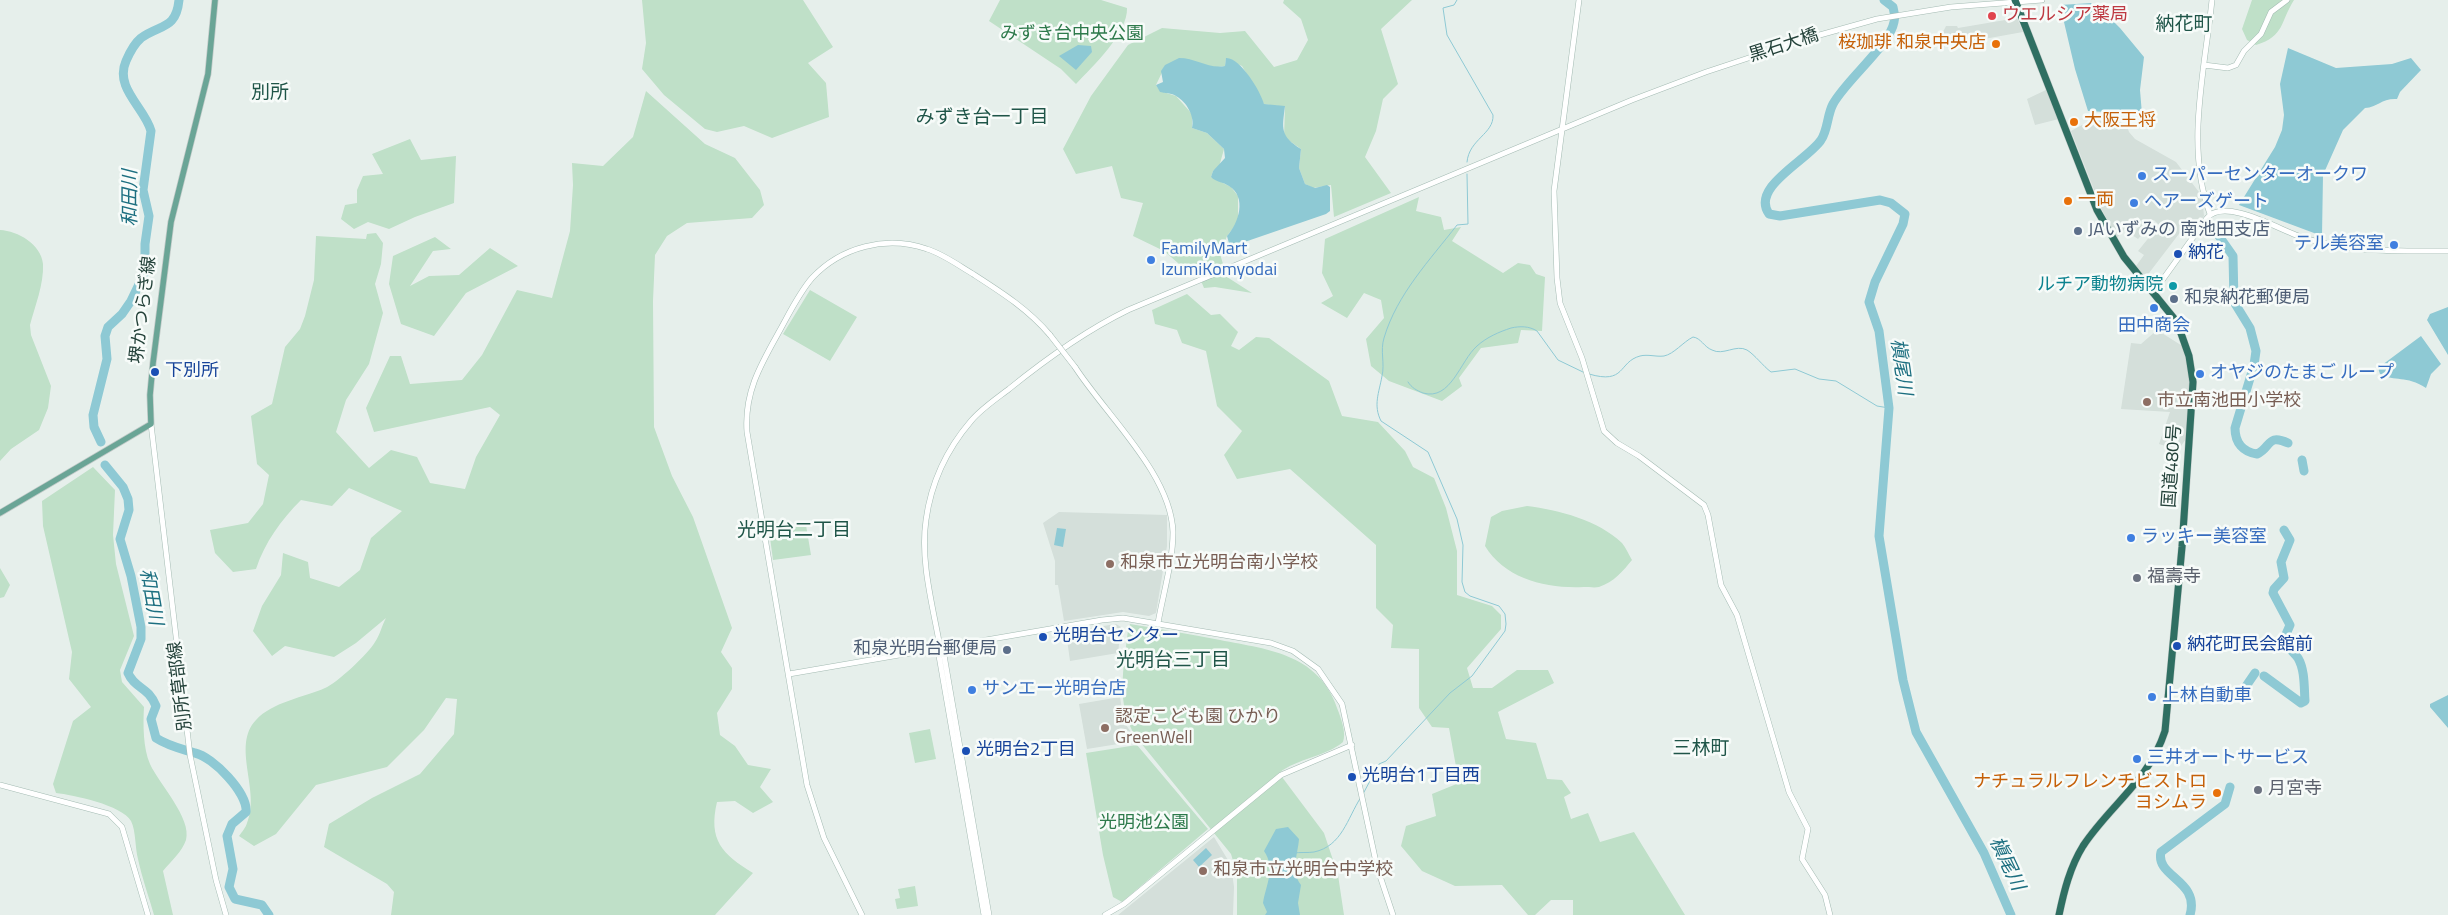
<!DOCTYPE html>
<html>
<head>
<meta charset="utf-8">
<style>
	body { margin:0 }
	canvas { display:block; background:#e6efeb }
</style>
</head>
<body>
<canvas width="2448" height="915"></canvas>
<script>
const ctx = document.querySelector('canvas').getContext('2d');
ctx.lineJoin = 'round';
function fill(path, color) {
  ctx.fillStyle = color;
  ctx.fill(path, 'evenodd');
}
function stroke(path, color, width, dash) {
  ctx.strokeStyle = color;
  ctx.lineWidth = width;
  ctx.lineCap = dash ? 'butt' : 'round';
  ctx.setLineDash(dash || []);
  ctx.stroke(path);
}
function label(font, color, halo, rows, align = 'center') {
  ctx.font = font + ' "Titillium Web","Noto Sans JP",sans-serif';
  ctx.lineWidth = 5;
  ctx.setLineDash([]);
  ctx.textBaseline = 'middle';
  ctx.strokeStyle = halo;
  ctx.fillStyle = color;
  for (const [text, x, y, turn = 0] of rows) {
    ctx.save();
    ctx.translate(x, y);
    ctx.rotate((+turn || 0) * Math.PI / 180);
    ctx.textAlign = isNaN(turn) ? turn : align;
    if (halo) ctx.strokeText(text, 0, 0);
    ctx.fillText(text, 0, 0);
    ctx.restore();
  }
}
const built = new Path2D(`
	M2017 18 2023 32 1984 39 1938 42 1946 26H1957L1958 28Z
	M2048 89 2059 119 2035 125 2027 99Z
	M2100 121 2126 123 2129 132 2135 139 2176 162 2202 196 2204 216 2192 232 2188 222 2146 277 2136 266 2144 255 2138 251 2159 225 2154 220 2146 224 2148 228 2138 239 2132 235 2140 225 2133 219 2117 238 2102 210 2071 131 2082 125Z
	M2157 330 2184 347 2190 378 2186 439 2178 450 2159 444 2170 412 2121 409 2131 343 2141 344Z
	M1059 512 1167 515V546L1156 613 1149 616 1123 612 1064 621 1058 585H1055V561L1043 523Z
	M1116 624 1121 627 1118 653 1070 661 1066 632Z
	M1120 697 1124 722 1137 741 1087 749 1079 704Z
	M1214 837 1231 865 1234 887 1233 915H1118Z`);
const green = new Path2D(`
	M642 0H803L833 47 808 63 826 83 829 117 772 138 744 126 717 132 705 129 664 95 642 69 646 43Z
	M1000 0H1101L1127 8C1128 33 1093 66 1076 84L1061 69 989 21Z
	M1284 0H1412L1381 29 1398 84 1383 99 1376 131 1365 157 1391 193 1334 217 1331 185 1313 188 1305 184 1299 168 1301 149 1284 137 1285 107 1264 104 1242 66 1226 59 1225 66 1210 68 1165 66 1156 85 1160 91 1176 96 1192 114V128L1207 133 1224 149 1219 167 1213 171 1211 177 1231 187 1238 196V222L1227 236 1220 254 1227 277 1252 293 1215 287 1204 288 1197 271 1192 275 1164 251 1133 236 1143 203 1121 198 1112 166 1076 174 1063 149 1091 96 1128 45 1162 28 1220 33 1245 31 1274 67 1297 60 1308 40 1301 19 1283 3Z
	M2252 0H2294C2280 22 2285 36 2256 45L2247 40 2242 29Z
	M646 91 705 144 735 158 760 190 764 205 752 218 687 223 667 236 655 255 653 301 654 427 672 476 693 517 732 628 721 652 732 668V689L717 713 720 735 735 746 748 765 771 769 760 787 773 802 753 813 735 801 717 802C708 840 722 854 753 873L715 915H391L394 892 387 884 324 847 329 824 372 798 420 774 454 734 457 699 446 698 424 730 387 767 316 785 276 834 254 846 239 836C242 832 246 827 247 823 261 791 231 746 256 720 272 702 305 697 325 688 336 684 369 653 375 642 380 635 382 625 386 618L356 643 334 657 285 646 272 656 253 631 262 606 281 575 283 553 308 562 310 578 339 587 360 570 371 538 402 511 349 488 332 506 301 500C281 520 265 542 256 569L233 572 215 553 210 530 248 523 263 504 269 475 257 464 251 416 272 404 285 347 300 329 305 316 314 280 316 236 366 239 367 234 376 233 383 243 381 264 375 284 383 313 369 364 346 400 336 432 369 468 391 450 417 457 430 483 465 489 476 457 500 415 490 407 374 432 366 408 390 356H401L410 384 462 380 482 355 517 290 552 298 570 231 573 185 572 163 603 166 633 137Z
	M410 139 421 160 456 156 454 203 415 217 389 229 368 222 354 229 341 219 345 205 357 203V190L363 176 383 174 372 154Z
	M1419 197 1416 211 1441 217 1444 230 1461 227 1452 241 1503 273 1518 263 1530 265 1536 274 1545 277 1542 331 1521 330 1518 343 1481 348 1459 378 1462 386 1442 401 1389 381 1371 366 1366 339 1384 318 1381 300 1364 293 1347 318 1321 303 1333 296 1322 273 1325 239Z
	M0 230C18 231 41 244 43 264 44 284 35 306 30 325L31 335 51 386 48 408 39 430 11 449 0 461Z
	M435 237 451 249 433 251 410 286 429 276 459 275 490 248 518 266 466 293 434 336 401 324 389 284 393 256Z
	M810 290 857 317 830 361 783 334Z
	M1187 294 1211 315 1220 314 1238 332 1231 346 1239 350 1256 337 1269 338 1329 381 1342 416 1378 422 1405 451 1413 467 1434 478 1446 508 1457 551V595L1492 606 1501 615V629L1467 668 1473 688H1492L1517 670H1548L1554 683 1498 712 1506 739 1536 743 1547 779 1562 780 1571 793 1564 797 1571 819 1588 813 1600 842 1634 832 1685 915H1573V900H1551L1535 915H1528L1502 885 1455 886 1422 871 1401 846 1406 826 1436 816 1432 794 1459 783 1449 728 1432 727 1419 708V649L1391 648 1393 625 1376 608V545L1290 469 1237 479 1224 455 1242 431 1217 406 1206 351 1182 343 1177 330 1155 324 1152 310Z
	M93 467 115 490 113 535 116 564 134 636 120 670 122 682 144 707C143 724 143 748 150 764 159 784 192 818 186 840 182 852 171 861 163 871L173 915H154C149 897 142 878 138 859 135 848 136 831 131 821 122 805 73 795 56 793L53 784 73 721 91 707 69 679 72 652 43 526 42 501Z
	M1527 506C1559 510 1598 520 1622 543 1626 548 1629 555 1632 560 1623 571 1614 582 1599 587 1595 588 1588 587 1584 587 1547 589 1505 579 1485 546L1491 517 1502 511Z
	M806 525 811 555 773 560 769 530Z
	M0 568 10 585 4 597 0 598Z
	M1130 624C1160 629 1190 634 1220 640 1271 650 1321 654 1339 713 1342 722 1346 733 1343 742 1325 757 1298 758 1279 773L1324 833 1338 875 1344 915H1237V874L1231 854 1136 737C1115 704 1124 667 1128 630Z
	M930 729 936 759 915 763 909 733Z
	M1137 745 1208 829 1122 902 1113 897 1103 855 1086 753Z
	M915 886 918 906 897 909 895 899 900 898 898 889Z`);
const water = new Path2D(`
	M2091 3 2105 20 2114 22 2120 28 2144 57 2140 90 2142 114 2088 111 2075 69 2060 5Z
	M1078 45 1091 46 1092 52 1076 70 1059 56Z
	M2288 48 2336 68 2392 64 2411 58 2421 70 2400 92 2397 99C2382 98 2378 107 2365 108L2343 130 2323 175 2322 236 2239 205 2275 147 2282 130 2284 115 2280 84Z
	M1179 58C1196 58 1208 69 1225 66L1226 58C1240 57 1261 92 1264 104L1285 106C1282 129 1280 136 1301 149L1299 168 1305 184 1315 188 1327 185 1330 187V211L1326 214 1230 247 1227 236C1239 223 1247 197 1229 186 1223 182 1216 182 1211 177L1213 171 1225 158 1224 149 1207 133 1192 128C1195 117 1187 102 1176 96 1172 93 1164 93 1160 92L1156 85 1163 82 1161 71 1165 65Z
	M2448 307V355L2427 320 2430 314Z
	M2421 336 2441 364 2431 374 2426 388C2406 375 2395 382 2380 374L2378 368Z
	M1057 528 1066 529 1063 547 1054 545Z
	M2448 695V728L2430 707V704Z
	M1288 827 1299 839C1298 854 1290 871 1301 885L1298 903 1300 915H1265L1267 912 1263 903C1266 884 1276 869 1264 851L1276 829Z
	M1206 848 1212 855 1199 867 1193 860Z`);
const stream = new Path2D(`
	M1457 0 1454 5 1443 8 1447 35 1493 115C1494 134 1469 139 1467 162
	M1589 374C1626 385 1618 362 1640 356 1648 354 1656 357 1664 356 1674 354 1683 342 1693 337 1701 338 1704 347 1712 350 1723 356 1736 344 1747 350 1755 355 1763 366 1771 372L1795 369 1819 379 1836 381 1877 406 1889 408
	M1408 382C1412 388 1416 390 1423 393 1451 401 1460 361 1477 346 1487 337 1499 332 1511 328 1520 326 1529 326 1537 331L1558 360 1585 373
	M1363 794 1379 764 1386 761 1450 693 1472 676 1505 631 1506 624 1505 614 1499 606 1470 596 1465 592 1462 582 1463 545 1457 519 1428 452 1381 421C1373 405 1379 393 1382 376 1385 363 1380 351 1384 338 1397 294 1430 260 1457 225L1468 224 1467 174
	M1294 853C1300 852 1308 853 1314 852 1342 846 1347 819 1361 797`);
const river = new Path2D(`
	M1884 0 1893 7C1894 11 1895 18 1894 22 1890 45 1846 80 1833 104 1827 115 1828 130 1821 140 1808 160 1750 187 1769 214L1780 216 1880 200 1891 203 1905 214 1903 224 1875 282 1869 302 1879 331 1889 408 1879 536 1903 680 1916 732 1984 853 2011 915
	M2214 229 2233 256 2234 302 2250 328 2256 351 2254 365 2235 428C2235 443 2243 452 2257 454 2271 448 2267 433 2288 443
	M101 442 94 427 93 415 107 359 105 336 108 327 122 314 131 301 145 272V244L149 216 143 190 151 131C145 108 114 88 126 61 129 54 135 43 141 38 160 24 176 30 179 0
	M2302 460 2304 471
	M105 465 123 487 128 499 129 510 120 539 131 576 141 627V639L128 673C135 689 148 686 156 706L151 719 156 738C168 746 182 749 195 753 213 757 248 793 246 812L232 824 227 836 233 869 229 887 235 899 262 905 269 915
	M2264 676 2301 703 2305 701C2304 687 2305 670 2298 658 2293 651 2287 648 2284 639L2290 625 2273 593 2274 589 2284 578 2281 562 2290 540 2284 530
	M2242 692 2255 673
	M2190 915C2200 880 2155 877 2161 852L2225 804 2230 787`);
const secondary = new Path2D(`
	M1579 0 1554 191 1557 278 1560 303 1582 358 1604 431 1617 443 1639 456 1704 505 1708 515 1721 585 1737 615 1789 792 1808 829 1802 859 1825 895 1830 915
	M2204 65 2228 68 2236 65 2244 51 2261 34 2271 12 2287 0
	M2210 214C2185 147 2205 69 2212 0
	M2153 293 2207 218C2224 198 2275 227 2296 235 2345 253 2396 251 2448 251
	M1075 367C1106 415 1171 474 1173 532 1173 562 1163 594 1158 623
	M151 424 190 755 216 880 226 915
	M940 648 939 656 984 915
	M789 674 1102 620 1123 618 1271 643 1293 651 1318 669 1342 704 1377 867 1393 915
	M0 785 109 814 122 827 148 915
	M862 915 824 838 807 785 747 432C744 392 761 364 780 330 790 312 799 293 812 278 841 247 886 235 927 249 943 254 958 265 973 274 1001 292 1028 309 1050 335
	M989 915 944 655 940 647C933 606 920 562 926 520 931 483 947 449 971 421 981 409 996 399 1009 389 1046 359 1085 331 1128 310L1632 100 1706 72 1809 38 1877 19 1951 7 2042 0
	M1105 915 1124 904 1281 775 1352 745`);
const primary = new Path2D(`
	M0 513 151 424 150 395 153 363 171 222 208 74 215 0`);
const highway = new Path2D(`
	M2015 0 2097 210 2124 257 2177 322 2189 356 2193 382 2182 547 2165 731C2149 781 2110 805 2083 846 2070 867 2064 891 2059 915`);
const secondaryBridge = new Path2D(`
	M1050 335 1075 367`);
const markers = [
	[1992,16,5,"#e0444e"],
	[1996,44,5,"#e8710a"],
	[2074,122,5,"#e8710a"],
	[2142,176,5,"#3f7fe0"],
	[2068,201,5,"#e8710a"],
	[2134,203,5,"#3f7fe0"],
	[2078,231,5,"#5c6f8a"],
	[2394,245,5,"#3f7fe0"],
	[2178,254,5,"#1a4fb4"],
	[1151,260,5,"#3f7fe0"],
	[2173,286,5,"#0f9aa8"],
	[2174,299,5,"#5c6f8a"],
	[2154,308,5,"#3f7fe0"],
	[155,372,5,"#1a4fb4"],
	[2200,374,5,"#3f7fe0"],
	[2147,402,5,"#8d6e63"],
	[2131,538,5,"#3f7fe0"],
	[1110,564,5,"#8d6e63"],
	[2137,578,5,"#6b7280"],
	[1043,637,5,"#1a4fb4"],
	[2177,646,5,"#1a4fb4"],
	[1007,650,5,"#5c6f8a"],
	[972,690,5,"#3f7fe0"],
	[2152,697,5,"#3f7fe0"],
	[1105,728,5,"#8d6e63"],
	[966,751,5,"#1a4fb4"],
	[2137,759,5,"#3f7fe0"],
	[1352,777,5,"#1a4fb4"],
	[2258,790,5,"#6b7280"],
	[2217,793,5,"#e8710a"],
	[1203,871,5,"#8d6e63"]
];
const healthNames = [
	["ウエルシア薬局",2002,16]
];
const parkNames = [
	["みずき台中央公園",1072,35],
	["光明池公園",1144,824]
];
const foodNames = [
	["桜珈琲 和泉中央店",1986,44],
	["大阪王将",2084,122,"left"],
	["一両",2078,201,"left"],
	["ナチュラルフレンチビストロ",2207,783],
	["ヨシムラ",2207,804]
];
const streetNames = [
	["黒石大橋",1784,46,-18],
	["堺かつらぎ線",144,310,-83],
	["国道480号",2173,466,-86],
	["別所草部線",181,686,-97]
];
const shopNames = [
	["スーパーセンターオークワ",2152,176],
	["ヘアーズゲート",2144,203],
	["テル美容室",2384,245,"right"],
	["FamilyMart",1161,250],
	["IzumiKomyodai",1161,271],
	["田中商会",2154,327,"center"],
	["オヤジのたまご ループ",2210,374],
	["ラッキー美容室",2141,538],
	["サンエー光明台店",982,690],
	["上林自動車",2162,697],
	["三井オートサービス",2147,759]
];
const serviceNames = [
	["JAいずみの 南池田支店",2088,231],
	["和泉納花郵便局",2184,299],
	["和泉光明台郵便局",997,650,"right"]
];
const transitNames = [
	["納花",2188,254],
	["下別所",165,372],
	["光明台センター",1053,637],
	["納花町民会館前",2187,646],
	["光明台2丁目",976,751],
	["光明台1丁目西",1362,777]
];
const cultureNames = [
	["ルチア動物病院",2163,286]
];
const educationNames = [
	["市立南池田小学校",2157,402],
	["和泉市立光明台南小学校",1120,564],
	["認定こども園 ひかり",1115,718],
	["GreenWell",1115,739],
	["和泉市立光明台中学校",1213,871]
];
const worshipNames = [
	["福壽寺",2147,578],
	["月宮寺",2268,790]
];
const neighbourhoodNames = [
	["納花町",2184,25],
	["別所",270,93],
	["みずき台一丁目",982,118],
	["光明台二丁目",794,531],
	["光明台三丁目",1173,661],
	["三林町",1701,749]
];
const waterNames = [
	["和田川",131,198,-90],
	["槇尾川",1900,367,82],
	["和田川",150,597,80],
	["槇尾川",2006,864,65]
];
fill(built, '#d4dfda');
fill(green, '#bfe0c8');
fill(water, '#8ec9d4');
stroke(stream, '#8ec9d4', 1);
stroke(river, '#8ec9d4', 9);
stroke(secondary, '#a4bbb3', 6);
stroke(primary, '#c2cac8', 7);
stroke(highway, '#c2cac8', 8);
stroke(secondary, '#fff', 5);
stroke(primary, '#6aa596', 5.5);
stroke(highway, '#2f6f62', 7);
stroke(secondaryBridge, '#a4bbb3', 6, []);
stroke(secondaryBridge, '#fff', 5);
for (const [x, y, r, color] of markers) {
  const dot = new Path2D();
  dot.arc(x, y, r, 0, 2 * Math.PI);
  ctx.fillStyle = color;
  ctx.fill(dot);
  stroke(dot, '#f7fbf9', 2);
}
label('18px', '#be3a42', '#f7fbf9', healthNames, 'left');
label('18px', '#2d7a4b', '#f7fbf9', parkNames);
label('18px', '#c56008', '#f7fbf9', foodNames, 'right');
label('18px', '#24423a', '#f7fbf9', streetNames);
label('18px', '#366cbe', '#f7fbf9', shopNames, 'left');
label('18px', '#4e5e75', '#f7fbf9', serviceNames, 'left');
label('18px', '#164399', '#f7fbf9', transitNames, 'left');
label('18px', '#0d838f', '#f7fbf9', cultureNames, 'right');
label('18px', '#785e54', '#f7fbf9', educationNames, 'left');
label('18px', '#5b616d', '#f7fbf9', worshipNames, 'left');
label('19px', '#1f5548', '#f7fbf9', neighbourhoodNames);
label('italic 19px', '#1c6f80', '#f7fbf9', waterNames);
</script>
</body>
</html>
